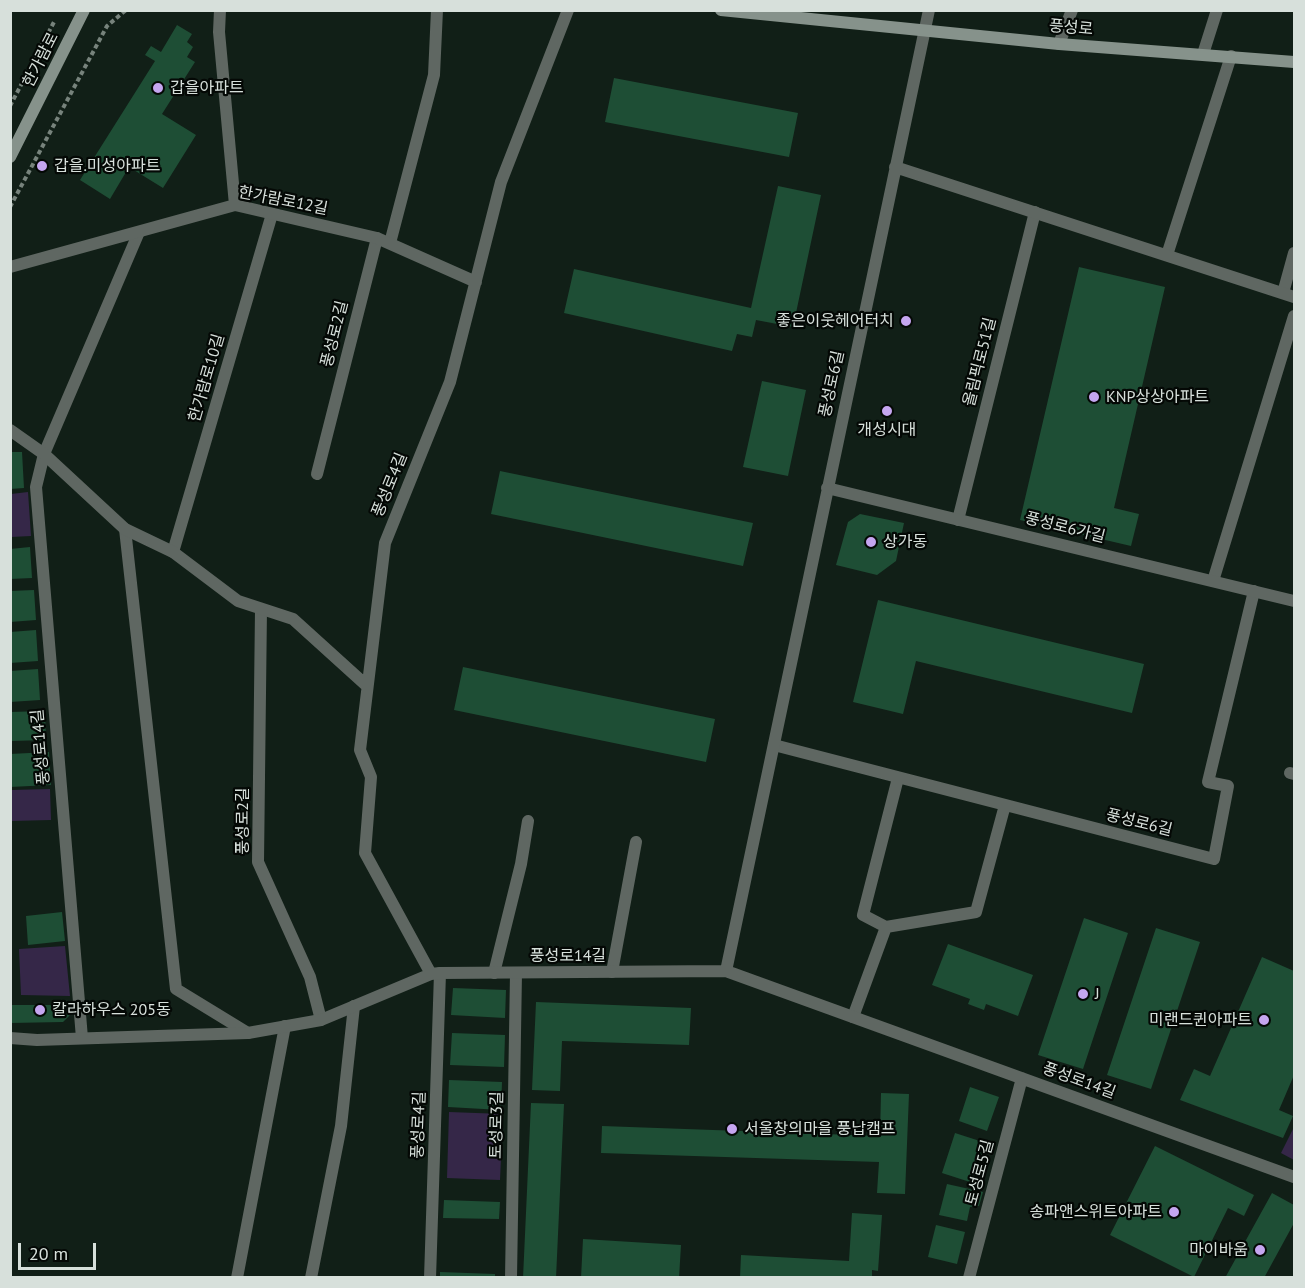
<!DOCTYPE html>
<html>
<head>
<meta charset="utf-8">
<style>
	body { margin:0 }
	#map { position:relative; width:1305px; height:1288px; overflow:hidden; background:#111f17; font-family:"PT Sans",sans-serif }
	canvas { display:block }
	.frame { position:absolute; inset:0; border:12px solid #d7e0db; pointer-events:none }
	.scale { position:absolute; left:18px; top:1243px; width:78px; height:27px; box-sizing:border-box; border:3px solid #d7e0db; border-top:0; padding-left:8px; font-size:18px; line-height:21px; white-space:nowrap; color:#d7e0db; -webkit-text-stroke:4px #040805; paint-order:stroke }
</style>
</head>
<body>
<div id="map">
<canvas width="1305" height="1288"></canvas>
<div class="frame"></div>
<div class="scale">20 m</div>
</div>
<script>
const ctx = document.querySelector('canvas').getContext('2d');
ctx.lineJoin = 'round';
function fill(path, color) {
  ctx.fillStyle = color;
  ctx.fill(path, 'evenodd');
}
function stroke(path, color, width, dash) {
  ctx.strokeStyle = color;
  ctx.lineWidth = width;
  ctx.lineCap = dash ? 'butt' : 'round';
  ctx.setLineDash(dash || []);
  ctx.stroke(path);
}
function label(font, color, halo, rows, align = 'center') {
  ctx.font = font + ' "PT Sans","Noto Sans KR",sans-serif';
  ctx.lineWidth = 4.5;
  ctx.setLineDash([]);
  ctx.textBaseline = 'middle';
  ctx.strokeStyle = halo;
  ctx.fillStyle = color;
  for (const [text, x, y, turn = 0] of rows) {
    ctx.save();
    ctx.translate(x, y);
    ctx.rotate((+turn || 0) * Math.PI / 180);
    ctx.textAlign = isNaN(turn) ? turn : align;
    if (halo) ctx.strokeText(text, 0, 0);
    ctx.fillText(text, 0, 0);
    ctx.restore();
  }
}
const green = new Path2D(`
	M28 492 31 536 11 537V494Z
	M50 789 51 820 11 821V790Z
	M65 946 70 996 21 995 19 949Z
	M449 1112 503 1114 500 1180 447 1178Z
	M1294 1127V1160L1281 1153Z`);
const building = new Path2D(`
	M177 25 192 34 187 42 193 47 187 57 195 62 162 114 196 135 163 188 129 167 110 199 80 180 155 61 145 55 151 46 161 52Z
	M614 78 798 113 789 157 605 122Z
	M778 186 821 195 793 327 756 320 752 337 737 334 732 351 564 313 574 269 751 308Z
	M1079 267 1165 287 1114 508 1139 514 1131 546 1020 520Z
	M762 381 806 390 788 476 743 467Z
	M10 452H22L24 488 10 489Z
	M500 471 753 523 743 566 491 514Z
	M860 514 904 523 896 561 877 575 836 565 848 522Z
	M30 547 32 578 10 579V549Z
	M34 590 36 620 10 622V591Z
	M878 600 1144 664 1132 713 916 661 903 714 853 702Z
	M36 630 38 661 10 663V632Z
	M463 667 715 719 706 762 454 710Z
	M38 669 40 700 10 702V671Z
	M45 711 46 740 11 741 10 712Z
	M49 752 51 785 10 787V754Z
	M62 912 65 941 28 945 26 916Z
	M1084 918 1128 933 1083 1069 1038 1055Z
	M1156 928 1200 942 1151 1089 1107 1075Z
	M948 944 1033 975 1018 1016 986 1004 984 1010 968 1004 970 999 932 985Z
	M1262 957 1294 971V1075L1279 1110 1293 1116 1283 1138 1180 1100 1194 1069 1210 1076Z
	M453 988 506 990 505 1018 451 1015Z
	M536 1002 691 1008 689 1045 562 1041 560 1091 532 1090Z
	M10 1005H70V1015L63 1022 10 1023Z
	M452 1033 505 1035 504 1067 450 1065Z
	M449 1080 502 1082 501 1110 448 1107Z
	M970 1087 999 1097 987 1131 959 1121Z
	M881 1093 909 1094 905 1194 877 1193 879 1162 601 1153 602 1126 880 1136Z
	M531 1103 564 1104 556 1278H523Z
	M955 1133 986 1143 973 1183 942 1173Z
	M1155 1146 1254 1195 1244 1216 1228 1208 1194 1277 1110 1235Z
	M947 1184 983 1192 979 1206 970 1207 967 1221 939 1215Z
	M1272 1193 1294 1205V1223L1264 1278H1225Z
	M444 1200 500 1202 499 1219 443 1218Z
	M852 1213 882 1215 878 1271 872 1270V1278H740L741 1255 849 1261Z
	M936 1225 965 1232 957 1264 928 1257Z
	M583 1239 681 1245 679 1278H581Z
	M440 1272 495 1274V1278H440Z`);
const path = new Path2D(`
	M10 106 54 22
	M10 207 107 26 126 10`);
const lane = new Path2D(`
	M1059 44 1072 10
	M1203 54 1217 10
	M390 243 434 75 437 10
	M1167 255 1231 56
	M1283 293 1294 253
	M317 474 377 238
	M958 520 1035 212
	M125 529 176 989 248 1033
	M173 552 272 214
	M1213 581 1294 316
	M261 609 258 862 310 977 321 1020
	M774 745 1214 859 1228 786 1208 782 1254 591
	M1290 773 1294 774
	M886 927 976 912 1005 805
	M612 972 636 842
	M494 973 521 864 528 821
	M853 1017 886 927 863 915 898 778
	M82 1038 36 487 44 454 139 232
	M237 1278 285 1026
	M311 1278 341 1126 354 1006
	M430 1278 440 973
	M511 1278 516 973`);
const street = new Path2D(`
	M220 10 219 32 235 205
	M895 167 1294 297
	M10 267 235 205 377 238 476 282
	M10 430 44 454 125 529 173 552 238 601 293 619 367 686
	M827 488 1294 601
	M726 971 929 10
	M431 974 365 853 371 777 360 750 385 543 450 382 501 182 568 10
	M10 1038 37 1040 248 1033 321 1020 431 974 440 973 726 971 1294 1177
	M969 1278 1022 1078`);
const secondary = new Path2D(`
	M721 10 1059 44 1294 62
	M10 157 84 10`);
const markers = [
	[158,88,6,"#c5a6f0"],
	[42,166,6,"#c5a6f0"],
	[906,321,6,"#c5a6f0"],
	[1094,397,6,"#c5a6f0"],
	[887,411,6,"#c5a6f0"],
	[871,542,6,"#c5a6f0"],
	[1083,994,6,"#c5a6f0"],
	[40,1010,6,"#c5a6f0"],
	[1264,1020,6,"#c5a6f0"],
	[732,1129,6,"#c5a6f0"],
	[1174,1212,6,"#c5a6f0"],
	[1260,1250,6,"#c5a6f0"]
];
const streetNames = [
	["풍성로",1071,28,5],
	["한가람로",41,60,-63],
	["한가람로12길",283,201,11],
	["풍성로2길",335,334,-76],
	["올림픽로51길",980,362,-76],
	["한가람로10길",207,378,-74],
	["풍성로6길",832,384,-78],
	["풍성로4길",390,485,-68],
	["풍성로6가길",1065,528,14],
	["풍성로14길",41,747,-95],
	["풍성로2길",243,821,-90],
	["풍성로6길",1139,823,14],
	["풍성로14길",568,956],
	["풍성로14길",1079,1081,20],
	["풍성로4길",419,1125,-88],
	["토성로3길",497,1125,-89],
	["토성로5길",980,1173,-75]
];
const poiNames = [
	["갑을아파트",170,88],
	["갑을.미성아파트",54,166],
	["좋은이웃헤어터치",894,321,"right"],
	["KNP상상아파트",1106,397],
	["개성시대",887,430,"center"],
	["상가동",883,542],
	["J",1095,994],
	["칼라하우스 205동",52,1010],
	["미랜드퀸아파트",1252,1020,"right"],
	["서울창의마을 풍납캠프",744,1129],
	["송파앤스위트아파트",1162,1212,"right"],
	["마이바움",1248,1250,"right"]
];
fill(green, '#352748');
fill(building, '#1e4e35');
stroke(path, '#77837c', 4, [4.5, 3]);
stroke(lane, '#5f6762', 12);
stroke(street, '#5f6762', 12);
stroke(secondary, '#86928b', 12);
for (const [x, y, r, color] of markers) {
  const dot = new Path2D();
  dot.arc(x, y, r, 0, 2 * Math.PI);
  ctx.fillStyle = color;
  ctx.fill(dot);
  stroke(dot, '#040805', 2);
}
label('16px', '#d7e0db', '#040805', streetNames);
label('16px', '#d7e0db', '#040805', poiNames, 'left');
</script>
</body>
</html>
